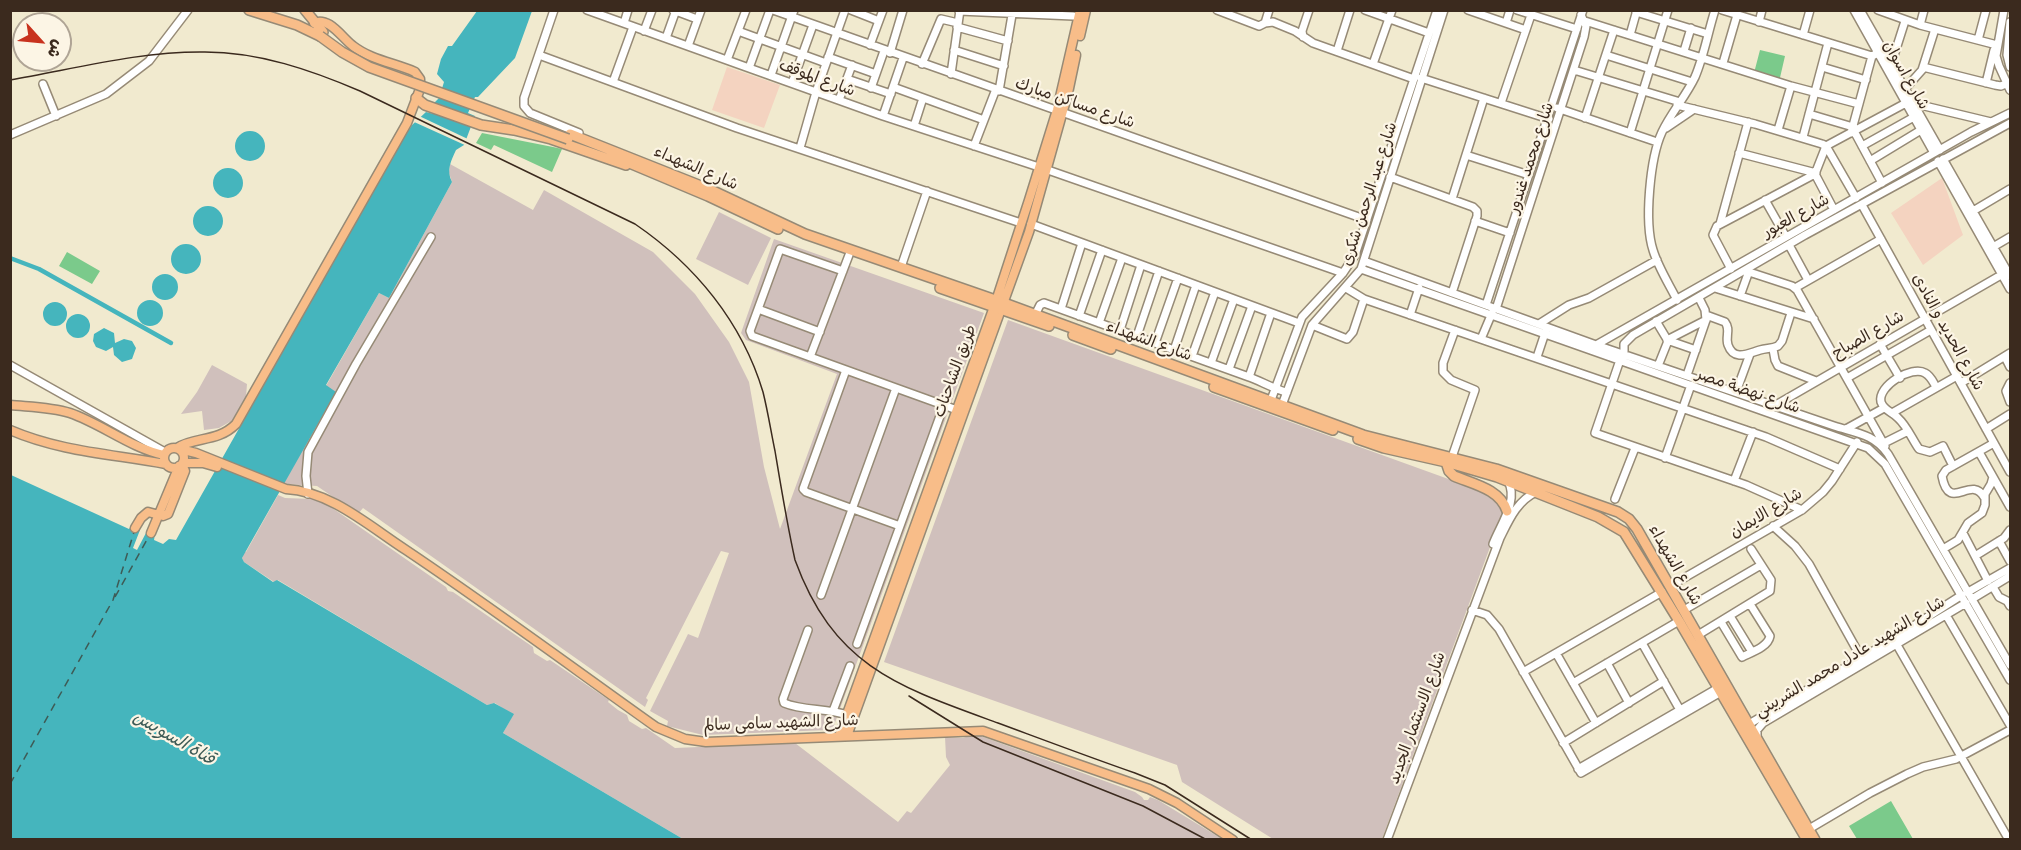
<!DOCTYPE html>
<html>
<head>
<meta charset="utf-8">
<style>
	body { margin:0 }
	#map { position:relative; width:2021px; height:850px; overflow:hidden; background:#f1eacf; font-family:Delius,"Playpen Sans Arabic",sans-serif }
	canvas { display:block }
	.frame { position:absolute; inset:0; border:12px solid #3b2a1e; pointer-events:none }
	.north { position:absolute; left:12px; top:12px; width:60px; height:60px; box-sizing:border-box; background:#fcf5e5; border:2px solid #afa495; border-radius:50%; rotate:117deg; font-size:16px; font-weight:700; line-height:24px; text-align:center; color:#3b2a1e }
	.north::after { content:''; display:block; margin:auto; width:21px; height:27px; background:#c8321e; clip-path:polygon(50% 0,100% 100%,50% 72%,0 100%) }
</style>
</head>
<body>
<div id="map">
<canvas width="2021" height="850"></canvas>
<div class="frame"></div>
<div class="north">ش</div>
</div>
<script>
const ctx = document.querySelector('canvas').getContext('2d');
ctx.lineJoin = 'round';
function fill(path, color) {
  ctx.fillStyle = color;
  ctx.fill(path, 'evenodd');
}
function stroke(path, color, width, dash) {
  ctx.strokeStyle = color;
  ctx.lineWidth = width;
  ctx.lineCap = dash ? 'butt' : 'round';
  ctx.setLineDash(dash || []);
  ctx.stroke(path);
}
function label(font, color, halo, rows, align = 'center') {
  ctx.font = font + ' Delius,"Playpen Sans Arabic",sans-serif';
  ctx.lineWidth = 4.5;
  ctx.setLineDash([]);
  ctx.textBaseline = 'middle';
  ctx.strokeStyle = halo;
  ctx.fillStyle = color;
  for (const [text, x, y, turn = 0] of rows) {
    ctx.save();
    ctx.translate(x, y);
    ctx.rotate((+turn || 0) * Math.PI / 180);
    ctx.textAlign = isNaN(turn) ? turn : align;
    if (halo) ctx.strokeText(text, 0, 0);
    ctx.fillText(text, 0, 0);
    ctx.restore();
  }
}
const built = new Path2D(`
	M727 67 780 85 764 128 712 110Z
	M1942 178 1963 235 1923 265 1891 213Z`);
const industrial = new Path2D(`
	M450 164 533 210 544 190 653 252 695 294 729 342 749 382 764 467 780 529 837 374 746 340 741 333 774 239 984 313 833 728 828 730 703 735 667 726 668 721 650 711 688 634 698 638 729 553 721 551 646 698 648 700 645 707 363 508 358 514 317 486 283 484 335 393 326 386 379 293 389 298 452 182 449 173Z
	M719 212 771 238 748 285 696 259Z
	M1008 320 1501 498 1506 504 1382 839H1273L1182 782 1177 765 884 662Z
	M212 365 247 384 246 397 233 420 219 428 204 430 202 411 181 414 197 392Z
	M278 495 285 498 312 499 328 505 446 587 448 591 453 592 533 647 534 653 547 661 550 660 609 700 608 702 618 710 627 715 629 721 642 729 646 728 675 748 795 743 898 822 907 811 911 813 950 765 946 757 945 737 963 738 975 734 1135 792 1142 797 1144 800H1148L1150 797 1158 800 1222 839H683L503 733 513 715 495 703 487 705 278 580 274 582 244 562 242 558 244 552H246Z`);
const green = new Path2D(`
	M1760 50 1785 56 1779 82 1754 73Z
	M482 133 553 147 562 149 552 172 494 145 491 150 476 143Z
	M67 252 100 271 92 284 59 266Z
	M1891 801 1913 839H1857L1849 826Z`);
const water = new Path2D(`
	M477 11H532L515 58 478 97H475L468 113 475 116 464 145 456 150C451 161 446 170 452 182L389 298 379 293 326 385 336 392 242 558 244 562 273 582 277 580 487 705 494 703 514 714 503 733 683 839 11 840V475L129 529 131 526 140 530 133 548 137 550 147 531 155 534 154 540 163 544 169 539 176 540 402 140 412 125 426 112 434 114 438 106 434 103 439 98 444 82 437 74 441 59 448 46H452Z
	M235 146a15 15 0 1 1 30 0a15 15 0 1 1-30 0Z
	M213 183a15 15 0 1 1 30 0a15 15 0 1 1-30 0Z
	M193 221a15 15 0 1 1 30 0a15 15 0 1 1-30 0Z
	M171 259a15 15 0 1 1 30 0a15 15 0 1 1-30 0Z
	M152 287a13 13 0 1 1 26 0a13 13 0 1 1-26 0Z
	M137 313a13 13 0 1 1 26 0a13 13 0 1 1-26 0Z
	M43 314a12 12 0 1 1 24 0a12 12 0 1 1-24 0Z
	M66 326a12 12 0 1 1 24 0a12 12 0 1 1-24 0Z
	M104 328 114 333 115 343 124 339 132 341 136 348 132 359 122 362 114 355 113 347 106 351 96 347 93 341 94 334Z`);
const pier = new Path2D(`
	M417 115 470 140 467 146 412 121Z`);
const canal = new Path2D(`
	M10 258 39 269 171 343`);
const ferry = new Path2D(`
	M115 597 149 536
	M10 784 113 600 134 532`);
const minor = new Path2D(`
	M554 10 524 98V106L530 113 579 133
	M587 10 883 116 1045 169 1343 273
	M673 10 697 19
	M773 10 1367 220
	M851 10 879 21
	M1217 10 1259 26 1265 23 1269 10
	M1365 10 1429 33
	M1468 10 1526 30
	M1517 10 1577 29
	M1722 10 1872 56 1878 53
	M1854 10 1934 153
	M1860 10 1940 150
	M1878 10 1920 25 1997 45
	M2004 10 1996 56 1999 66 2010 90
	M959 11 1073 16
	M1636 12 1708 34
	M1585 21 1791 86 1859 104
	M1759 22 1762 10
	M2010 22 2007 55 2010 67
	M624 23 628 10
	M1265 23 1273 22 1295 31 1313 43 1414 79
	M1506 23 1510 10
	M1920 25 1924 10
	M957 27 1008 41
	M644 31 652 10
	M738 31 826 63
	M1630 35 1637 10
	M1803 35 1810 10
	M1303 37 1302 31 1309 10
	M666 38 676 10
	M1978 40 1986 10
	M870 45 883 10
	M688 46 701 10
	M954 50 1004 66
	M1337 51 1350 10
	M1684 51 1691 28
	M890 53 903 10
	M539 55 737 128 1021 223
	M1606 55 1692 82
	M828 57 876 74
	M727 60 746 10
	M1723 63 1737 15
	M922 64 941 19 958 23
	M1373 64 1392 10
	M1891 65 1905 21
	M1822 67 1866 80
	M1923 67 1995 85 2001 86 2010 82
	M749 68 770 10
	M1574 70 1680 102
	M951 74 960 10
	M771 75 794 10
	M1421 78 1549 119
	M847 79 891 94
	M613 82 633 27
	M792 83 813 25
	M1986 83 1994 50
	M43 84 56 116
	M893 87 984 120
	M871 88 884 51
	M1905 89 1922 70 1935 29
	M999 91 1012 15
	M839 100 852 65
	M1501 103 1531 15
	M1912 103 1991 122
	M1677 105 1755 124 1822 144 1826 146 1856 198
	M1557 108 1657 142
	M1809 114 1853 127
	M883 116 903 58
	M1585 118 1614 30
	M914 126 923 98
	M1666 128 1694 109
	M1778 130 1791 86
	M1854 131 1882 183
	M1630 133 1668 10
	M1851 133 1872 56
	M10 135 106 94 149 61 188 10
	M1803 137 1828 43
	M974 146 996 89
	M1862 146 1914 117
	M800 148 816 92 845 10
	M1739 153 1816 173
	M1466 155 1529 175
	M1943 159 2010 276
	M1870 161 1921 130
	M1938 161 2010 289
	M1815 174 1834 210
	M1390 177 1473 207 1477 211V216L1452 293
	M1452 199 1484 98
	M1765 200 1786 237
	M1862 205 2010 472
	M1973 211 2010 189
	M1475 221 1510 233
	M1031 224 1299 323
	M1720 224 1748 122
	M1789 245 1808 280
	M1993 247 2010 237
	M1364 261 1596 345 1834 426C1856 433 1874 434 1888 454L2010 665
	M901 267 927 191
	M1361 269 1868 448 1885 464 2010 680
	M1731 269 1713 235 1717 226 1815 174 1826 146 1906 103
	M843 271 780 249 750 331 752 336 957 410
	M1746 271 1792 286 1797 290 1885 446
	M1346 288 1364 299 1766 437 1840 469
	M1715 288 1814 319
	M1795 288 1881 239
	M1740 296 1749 271
	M1677 300C1669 284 1658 267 1653 250 1644 222 1650 158 1662 132 1671 113 1686 96 1695 77 1704 56 1708 32 1715 10
	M1486 305 1583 10
	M758 309 820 332
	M1061 309 1082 243
	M1496 309 1584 37 1586 26 1581 15
	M1035 315 1040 305 1044 303 1249 377C1258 380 1281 392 1287 392
	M1410 315 1419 288
	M1706 315 1725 322C1731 330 1725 336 1728 345 1734 362 1749 353 1760 350 1767 348 1772 349 1778 346L1782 341 1791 313
	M1079 316 1102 250
	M1656 321 1668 341 1658 366
	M1099 323 1122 258
	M1539 324 1569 305 1589 298 1657 260
	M1312 325 1347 339 1353 332 1364 299
	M1120 330 1141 265
	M1137 336 1159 271
	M1481 339 1492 313
	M1667 340 1706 320
	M1667 340 1696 350
	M1155 343 1178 278
	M1880 344 1900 378
	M1596 345 1971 132 2010 113
	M1773 349 1775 360 1778 366 1816 381
	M1174 350 1196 285
	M1624 354V344L1633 335 1805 235 2010 123
	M1192 356 1215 292
	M810 357 849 255
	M1537 357 1545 333
	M2005 357 2010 367
	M1620 360 1595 433 1746 485 1802 510
	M1211 363 1234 299
	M10 365 165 452
	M1229 369 1252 306
	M846 370 803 489 806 492 900 526
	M1687 375 1706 320 1705 310 1699 298
	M1249 377 1271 313
	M1847 378 1931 330
	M1961 383 2010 353
	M2010 383 2006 391 2010 402
	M1936 387C1933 382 1931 376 1925 373 1912 365 1877 386 1881 402 1884 411 1893 412 1898 418 1907 426 1912 439 1919 449L1930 452 1943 446 1953 466
	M1736 392 1750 354
	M1271 400 1302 317 1343 273 1355 255 1437 10
	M1282 405 1312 325 1361 269 1444 10
	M1774 406 2008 271
	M1892 413 1957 376
	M1846 429 1884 408
	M1986 429 2010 414
	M1884 443 1908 431
	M1979 452 2010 507
	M1452 457 1475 390 1451 380 1443 372V363L1455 330
	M1665 458 1691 385
	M1734 481 1753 432
	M308 494 306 476 308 452 356 364 431 237
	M1984 497C1971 474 1949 514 1942 476L1946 470 1994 443
	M1615 499 1635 448
	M1773 526 1795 546 1809 564 1863 661
	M1963 533 1988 581
	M1999 541 2010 561
	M1493 544C1500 525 1519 501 1508 481
	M1943 549 1958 540 1968 523 1982 513 1985 505V494L1991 484 1993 477
	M1975 556 2004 538 2010 530
	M1670 586 1802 510 1823 492 1832 481 1857 442
	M1993 587 1999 597 2007 601 2010 606
	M1968 592 2010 568
	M821 595 896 388
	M1972 599 2010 576
	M1472 610 1487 615 1499 629 1581 773 1721 692
	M1684 610 1761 565
	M1946 615 2010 725
	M1730 616 1752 652
	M1721 622 1742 657C1752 652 1768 647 1770 636L1750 604
	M808 630 783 699 784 703C803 711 826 708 847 715
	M1698 635 1770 591 1771 580 1751 549
	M1642 643 1680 710
	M857 644 944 405
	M1897 645 2009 840
	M1556 653 1596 723
	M1607 663 1629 703
	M1523 672 1662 592
	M1573 683 1679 621
	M833 711 850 666
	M1749 724 1890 641 1962 595
	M1757 736V730L1763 723 1966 603
	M1563 743 1664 681
	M1578 769 1718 688
	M1809 829 1870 793 1907 774 1923 767 1956 759 2010 730
	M1387 840 1500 538C1509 520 1517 501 1536 492`);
const major = new Path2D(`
	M1080 36 1086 10
	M10 405C31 407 51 407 70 413 102 424 131 448 164 455
	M10 430C61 452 113 454 166 464
	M164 458a10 10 0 1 1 20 0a10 10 0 1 1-20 0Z
	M177 448C195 436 217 443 236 424L407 123 420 89V79L415 72C395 63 371 60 353 46 342 38 329 16 314 23
	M180 449 196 453 286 489C330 491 369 526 406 550 491 607 573 668 656 727L685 739 706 742 983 731 1149 789 1177 803 1233 840
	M183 463H203L217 467
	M135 528 141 518 148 512 163 516 168 514 185 471 182 464
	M151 533 179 466
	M839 736 996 301 1029 200 1057 110 1080 10
	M847 736 1029 232 1068 93 1076 55`);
const highway = new Path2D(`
	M249 10 297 25 320 36
	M305 10 323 32
	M416 98 425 105 481 125 514 130 551 139 626 165
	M570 134 711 190 805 234 1004 303 1363 435 1496 469 1618 512 1629 519 1637 529 1815 840
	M620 159 708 196 778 229
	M940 288 1049 326
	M1073 335 1111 349
	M1214 387 1333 430
	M1358 439 1384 448 1446 462 1497 477 1598 517 1624 532 1679 621 1807 840
	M1446 462 1449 471 1454 476C1473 484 1500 489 1507 511`);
const rail = new Path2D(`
	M10 80C74 69 140 51 205 52 259 52 311 70 360 91L635 224C695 265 742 322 763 392 768 412 771 432 775 451 781 487 787 524 795 560 834 667 899 687 998 723 1044 740 1089 757 1135 773L1165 785 1252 840
	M909 696 983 742 1143 806 1207 840`);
const highwayBridge = new Path2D(`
	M320 36 342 52 369 67 568 139`);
const streetNames = [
	["شارع اسوان",1906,75,60],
	["شارع الموقف",817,78,20],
	["شارع مساكن مبارك",1075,103,19],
	["شارع محمد غندور",1531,158,-72],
	["شارع الشهداء",696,168,23],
	["شارع عبد الرحمن شكرى",1369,194,-72],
	["شارع العبور",1796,216,-29],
	["شارع الحديد و النادى",1948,332,61],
	["شارع الصباح",1868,335,-30],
	["شارع الشهداء",1149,341,20],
	["طريق الشاحنات",955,371,-70],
	["شارع نهضة مصر",1748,391,19],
	["شارع الايمان",1766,513,-31],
	["شارع الشهداء",1675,565,60],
	["شارع الشهيد عادل محمد الشربيني",1850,657,-31],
	["شارع الاستثمار الجديد",1417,718,-70],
	["شارع الشهيد سامى سالم",781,723,-2]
];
const waterNames = [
	["قناة السويس",174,738,30]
];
fill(built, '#f4d3c0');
fill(industrial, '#d0c0bc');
fill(green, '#7bca8b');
fill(water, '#45b5bd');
fill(pier, '#f1eacf');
stroke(canal, '#45b5bd', 4.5);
stroke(ferry, '#3e5b56', 1.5, [8, 6]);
stroke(minor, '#968a76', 10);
stroke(major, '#968a76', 11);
stroke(highway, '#968a76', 12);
stroke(minor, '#fff', 7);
stroke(major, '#f8bd89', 8);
stroke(highway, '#f8bd89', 9);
stroke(rail, '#3b2a1e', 1.5);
stroke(highwayBridge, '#968a76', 12, []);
stroke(highwayBridge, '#f8bd89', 9);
label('16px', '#3b2a1e', '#fcf5e5', streetNames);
label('italic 18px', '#3e5b56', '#fcf5e5', waterNames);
</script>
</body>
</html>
